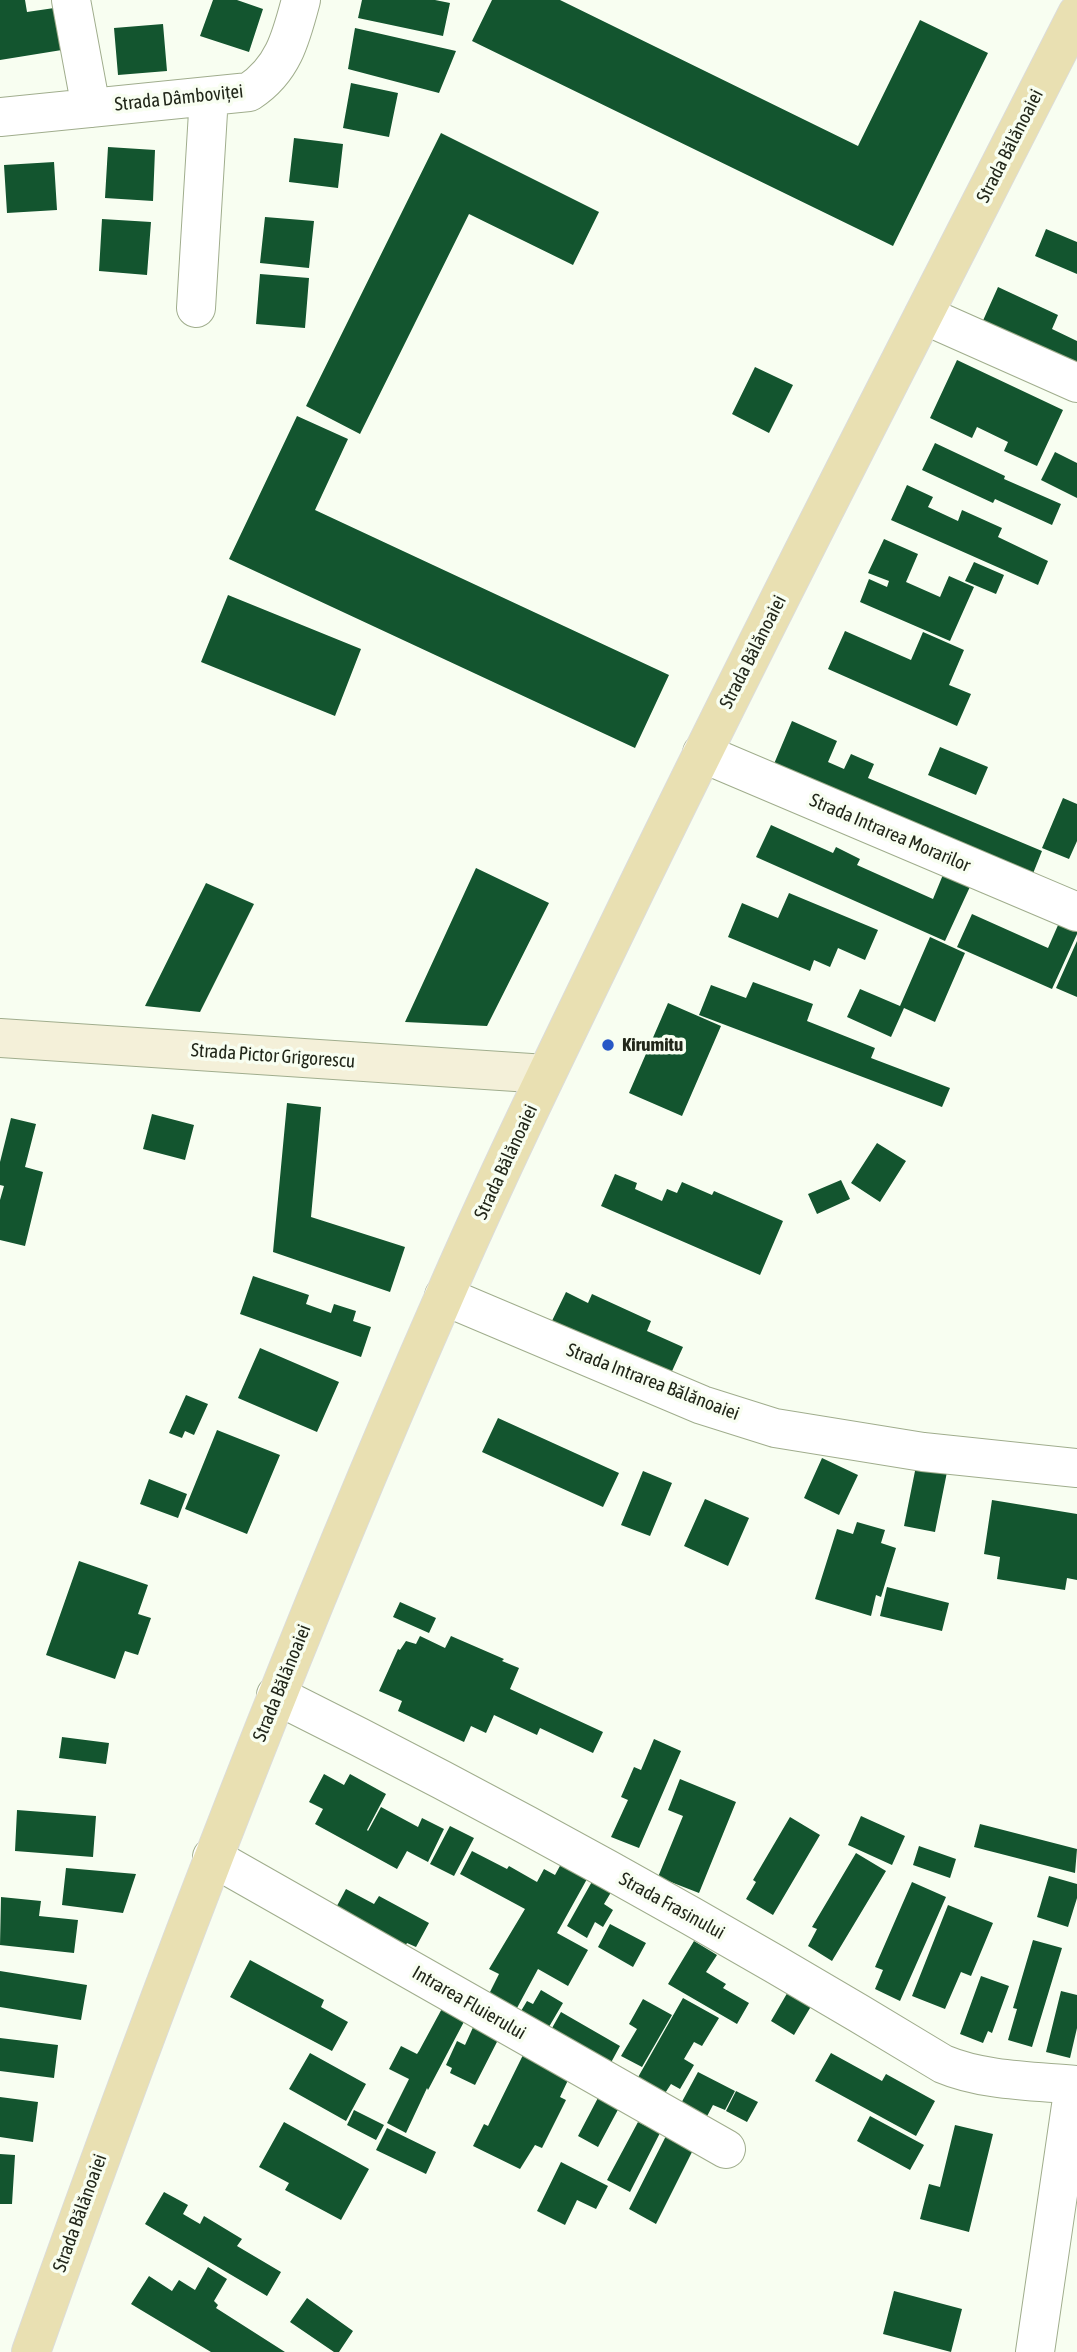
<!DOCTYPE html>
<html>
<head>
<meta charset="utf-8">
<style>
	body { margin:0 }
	canvas { display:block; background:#f8fef1 }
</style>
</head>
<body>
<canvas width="1077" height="2352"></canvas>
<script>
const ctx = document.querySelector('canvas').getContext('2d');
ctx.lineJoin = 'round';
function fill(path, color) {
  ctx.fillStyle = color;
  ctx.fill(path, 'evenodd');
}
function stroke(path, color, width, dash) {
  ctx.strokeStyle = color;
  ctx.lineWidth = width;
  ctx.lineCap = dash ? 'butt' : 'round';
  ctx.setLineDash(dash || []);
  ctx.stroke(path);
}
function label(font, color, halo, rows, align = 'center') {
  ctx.font = font + ' "Asap Condensed",sans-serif';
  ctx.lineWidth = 7;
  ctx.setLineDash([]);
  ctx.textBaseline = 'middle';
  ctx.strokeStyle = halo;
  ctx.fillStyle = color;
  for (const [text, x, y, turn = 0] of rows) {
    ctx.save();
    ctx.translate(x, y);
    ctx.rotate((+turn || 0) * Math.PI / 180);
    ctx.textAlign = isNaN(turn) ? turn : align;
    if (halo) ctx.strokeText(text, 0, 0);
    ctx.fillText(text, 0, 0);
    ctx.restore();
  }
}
const building = new Path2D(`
	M0 0H25L27 12 61 7 68 49 0 60Z
	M213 0H237L263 9 249 52 200 36Z
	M362 0H435L450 3 443 36 358 18Z
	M492 0H560L858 146 920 20 988 53 893 246 472 41Z
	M163 24 167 71 118 75 114 28Z
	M355 28 456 51 439 93 348 69Z
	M351 83 398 93 389 137 343 128Z
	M441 133 599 212 573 265 469 214 360 434 306 406Z
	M294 138 343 144 338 188 289 182Z
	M108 147 155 150 153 201 105 198Z
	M54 162 57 210 7 213 4 165Z
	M265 217 314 221 309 268 260 263Z
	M102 219 151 222 147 275 99 271Z
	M1046 229 1077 242V274L1035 256Z
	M260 274 309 278 305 328 256 324Z
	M998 287 1058 315 1052 329 1077 341V371L981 325Z
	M957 360 1063 410 1037 466 1004 451 1008 442 977 427 972 438 930 418Z
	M755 367 793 385 769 433 732 414Z
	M297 416 348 439 315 510 669 675 635 748 229 559Z
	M935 443 1005 476 1004 479 1061 504 1052 525 995 499 993 503 922 470Z
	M1055 452 1077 463V498L1041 480Z
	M907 485 933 497 928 507 958 521 962 510 1002 528 998 537 1048 561 1038 585 891 520Z
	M884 539 918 554 906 582 940 597 949 576 974 587 950 641 860 602 869 579 887 587 889 581 868 573Z
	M974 562 1004 575 996 594 965 581Z
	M228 595 361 649 335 716 201 662Z
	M845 631 911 660 923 632 964 650 949 685 971 694 957 726 828 669Z
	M792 721 837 741 828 762 844 769 851 754 874 764 868 778 1042 851 1030 881 771 771Z
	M940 747 988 767 976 795 928 775Z
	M1063 798 1077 804V841L1069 859 1042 848Z
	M771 825 833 853 836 847 860 859 857 865 933 899 947 865 974 878 945 941 756 857Z
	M476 868 549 903 487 1026 405 1022Z
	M206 883 254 904 200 1012 145 1006Z
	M789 893 878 930 865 960 838 948 830 967 814 960 810 971 728 937 742 903 778 918Z
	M972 914 1048 948 1062 916 1077 923V934L1052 989 957 947Z
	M930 937 965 953 935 1022 904 1008 891 1037 847 1017 860 989 900 1006Z
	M1077 941V997L1056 988Z
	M753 982 813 1004 807 1021 875 1048 871 1058 950 1088 942 1107 699 1015 711 985 746 998Z
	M668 1003 721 1026 682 1116 629 1093Z
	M287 1103 321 1107 311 1217 405 1247 390 1292 273 1252Z
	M152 1114 194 1125 185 1160 143 1149Z
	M11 1118 36 1124 25 1167 43 1172 25 1246 0 1240V1200L4 1186 0 1185V1162Z
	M877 1143 906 1161 880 1202 851 1183Z
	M615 1174 637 1183 635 1189 662 1201 667 1189 677 1193 682 1182 712 1195 714 1191 783 1221 760 1275 601 1206Z
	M841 1180 850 1199 817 1214 808 1194Z
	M253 1276 309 1295 306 1304 331 1313 334 1304 356 1311 353 1321 371 1327 361 1357 240 1314Z
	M566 1292 588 1303 592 1294 651 1321 647 1331 683 1347 668 1380 550 1325Z
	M260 1348 339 1382 317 1432 238 1398Z
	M186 1395 208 1404 194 1435 185 1431 182 1438 169 1433Z
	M498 1418 619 1473 603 1507 482 1452Z
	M217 1430 280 1455 247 1534 185 1509Z
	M822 1458 858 1475 839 1515 804 1498Z
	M917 1461 948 1467 935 1532 904 1526Z
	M643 1471 672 1483 650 1536 621 1525Z
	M149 1479 187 1494 178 1518 140 1504Z
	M705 1499 749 1518 728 1566 684 1546Z
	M992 1500 1077 1514V1580L1067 1578 1065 1590 997 1579 1000 1557 984 1554Z
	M857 1522 885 1530 881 1543 896 1548 881 1597 876 1595 871 1616 815 1599 837 1529 853 1534Z
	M79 1561 148 1585 138 1614 151 1618 138 1655 125 1651 115 1679 46 1655Z
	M887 1587 949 1603 942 1631 880 1616Z
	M400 1602 436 1618 429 1633 393 1617Z
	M420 1636 445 1648 451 1636 504 1659 502 1661 519 1668 510 1689 603 1732 593 1753 540 1728 537 1735 494 1715 486 1733 471 1726 464 1742 398 1711 402 1701 379 1691 398 1649 400 1650 406 1641 416 1644Z
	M62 1737 109 1743 106 1764 59 1758Z
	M654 1739 681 1751 639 1848 611 1837 628 1800 621 1797 634 1767 641 1770Z
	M324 1774 344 1785 350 1774 386 1794 367 1830 368 1831 381 1807 418 1827 422 1818 444 1829 428 1862 407 1851 397 1869 315 1824 323 1809 309 1802Z
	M680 1779 736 1802 699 1893 658 1877 683 1816 668 1810Z
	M17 1810 96 1816 93 1857 15 1851Z
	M861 1816 905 1836 892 1865 848 1845Z
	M790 1817 820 1835 773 1915 746 1899 756 1882 753 1880Z
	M980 1824 1077 1849 1075 1873 974 1847Z
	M450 1826 474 1838 454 1876 430 1864Z
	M919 1846 956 1859 950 1878 913 1865Z
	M472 1851 507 1869 509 1866 537 1882 544 1869 555 1875 561 1864 587 1879 557 1933 588 1950 568 1986 538 1969 517 2008 489 1994 499 1974 489 1969 525 1909 460 1874Z
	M856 1853 886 1871 832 1961 808 1946 817 1929 812 1927Z
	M66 1868 136 1874 123 1913 62 1905Z
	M1049 1876 1077 1884V1898L1068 1927 1037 1917Z
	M594 1878 613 1889 604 1904 613 1910 603 1927 595 1922 587 1938 567 1926Z
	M912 1882 946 1897 900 2001 875 1989 883 1970 875 1967Z
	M346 1889 374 1904 379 1896 429 1923 416 1947 407 1943 401 1954 331 1917Z
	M1 1897 41 1901 39 1916 78 1920 74 1953 0 1945Z
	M948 1905 993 1923 971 1976 961 1972 945 2009 912 1996Z
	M610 1924 646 1943 633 1967 598 1947Z
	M1033 1940 1062 1948 1032 2047 1008 2040 1017 2009 1013 2008Z
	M694 1941 717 1955 706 1972 726 1984 723 1988 749 2003 737 2024 668 1984Z
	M250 1960 324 2000 321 2007 348 2022 332 2051 230 1997Z
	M0 1971 87 1985 81 2020 0 2007Z
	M981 1976 1009 1986 992 2033 988 2031 983 2043 960 2034Z
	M541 1990 563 2003 543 2037 515 2021 527 2001 533 2004Z
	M789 1990 813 2003 794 2035 771 2021Z
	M1061 1991 1077 1995V2028L1070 2058 1046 2052Z
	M683 1998 719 2018 702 2046 694 2042 684 2059 694 2065 680 2089 671 2084 660 2101 633 2086Z
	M643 1999 672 2015 642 2067 621 2056 637 2029 629 2024Z
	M445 2003 467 2016 428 2090 427 2088 406 2133 387 2123 409 2079 389 2069 401 2046 417 2054 419 2051Z
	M561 2012 620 2046 607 2070 547 2037Z
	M475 2023 500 2036 475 2085 450 2073 452 2068 446 2065 457 2041 465 2045Z
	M0 2038 58 2045 54 2078 0 2071Z
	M310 2053 366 2084 346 2121 289 2089Z
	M831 2053 882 2081 886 2074 935 2101 916 2136 815 2081Z
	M523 2055 570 2076 560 2097 566 2100 542 2148 535 2145 520 2169 473 2146 484 2124 488 2126Z
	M698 2072 735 2091 725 2110 713 2105 704 2122 678 2109Z
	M736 2091 758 2102 747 2122 726 2111Z
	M600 2094 621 2104 598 2147 578 2136Z
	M0 2097 38 2102 33 2142 0 2137Z
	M354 2110 384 2125 376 2140 347 2125Z
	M870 2116 924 2145 910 2170 857 2141Z
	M284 2122 369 2169 341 2220 285 2190 289 2183 259 2167Z
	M638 2122 660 2133 630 2192 607 2180Z
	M955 2125 993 2134 969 2232 920 2219 929 2184 940 2187Z
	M387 2128 436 2152 426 2174 376 2150Z
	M668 2132 695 2146 656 2224 629 2209Z
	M0 2154 15 2155 12 2204H0Z
	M561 2162 608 2186 596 2209 577 2200 565 2225 537 2211Z
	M164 2192 188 2205 183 2214 200 2224 204 2216 242 2239 237 2246 281 2272 267 2296 145 2224Z
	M208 2267 227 2279 214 2301 218 2305 216 2308 285 2352H211L131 2304 149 2276 172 2291 179 2280 195 2290Z
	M894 2291 962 2309 951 2352 883 2334Z
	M307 2298 353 2331 339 2352H334L290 2322Z`);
const street = new Path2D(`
	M71 0 91 108
	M0 117 249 92C283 70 291 38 301 0
	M196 308 209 96
	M924 315 1077 383
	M702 753 1077 912
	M444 1296 702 1405 775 1428 923 1452 1077 1468
	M276 1695C503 1808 726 1932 943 2064 983 2081 1034 2081 1077 2085
	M212 1857 726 2149
	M1035 2352 1074 2085`);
const secondary = new Path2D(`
	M0 1038 546 1074`);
const primary = new Path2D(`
	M31 2352C157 1996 292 1643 444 1297 504 1159 571 1024 636 889 779 595 929 305 1077 14`);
const markers = [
	[608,1045,7,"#2858c6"]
];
const streetNames = [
	["Strada Dâmboviței",179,98,-6],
	["Strada Bălănoaiei",1010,146,-63],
	["Strada Bălănoaiei",753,652,-63],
	["Strada Intrarea Morarilor",890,833,23],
	["Strada Pictor Grigorescu",273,1056,4],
	["Strada Bălănoaiei",506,1162,-65],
	["Strada Intrarea Bălănoaiei",653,1382,21],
	["Strada Bălănoaiei",282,1683,-68],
	["Strada Frasinului",672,1906,29],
	["Intrarea Fluierului",469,2003,30],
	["Strada Bălănoaiei",80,2213,-70]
];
const poiNames = [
	["Kirumitu",622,1045]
];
fill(building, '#13552f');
stroke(street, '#a0ad8d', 40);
stroke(secondary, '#a0ad8d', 40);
stroke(primary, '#dcdcda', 40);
stroke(street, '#fff', 38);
stroke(secondary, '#f4f0d9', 38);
stroke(primary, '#e9e0b2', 38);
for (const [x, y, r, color] of markers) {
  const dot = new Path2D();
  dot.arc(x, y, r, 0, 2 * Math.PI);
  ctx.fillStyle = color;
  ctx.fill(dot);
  stroke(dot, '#f8fef1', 2.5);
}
label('19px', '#22271a', '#f8fef1', streetNames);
label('bold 19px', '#22271a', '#f8fef1', poiNames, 'left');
</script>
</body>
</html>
